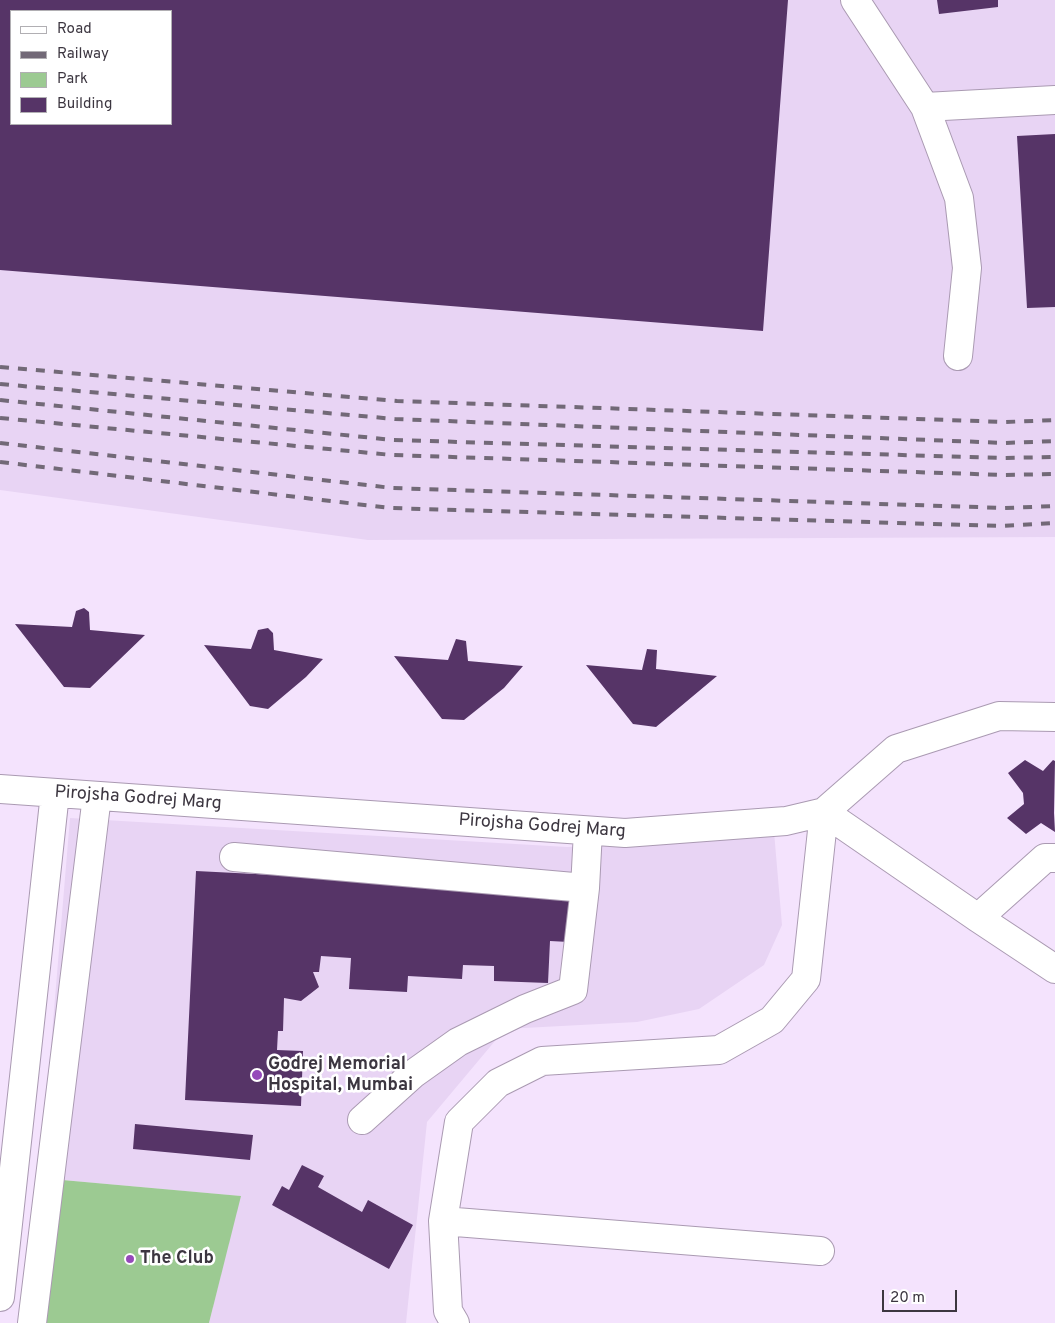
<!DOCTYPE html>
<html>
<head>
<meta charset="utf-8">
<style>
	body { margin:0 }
	#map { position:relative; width:1055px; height:1323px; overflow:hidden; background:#f4e3fd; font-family:Overpass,sans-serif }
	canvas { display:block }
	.legend { position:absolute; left:10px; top:10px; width:162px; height:115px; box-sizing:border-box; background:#fff; border:1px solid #b1afb3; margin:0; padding:6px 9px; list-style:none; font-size:15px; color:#3c3640 }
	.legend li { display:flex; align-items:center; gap:10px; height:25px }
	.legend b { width:25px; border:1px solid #b1afb3 }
	.scale { position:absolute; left:882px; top:1290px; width:75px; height:22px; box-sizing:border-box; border:2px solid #3c3640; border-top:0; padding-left:6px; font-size:15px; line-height:18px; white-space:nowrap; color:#3c3640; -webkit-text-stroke:4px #fff; paint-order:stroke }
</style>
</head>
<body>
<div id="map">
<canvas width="1055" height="1323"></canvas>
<ul class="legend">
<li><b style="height:6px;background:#fff"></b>Road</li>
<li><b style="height:6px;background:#726977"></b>Railway</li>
<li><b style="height:14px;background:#9cca92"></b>Park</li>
<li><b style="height:14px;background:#563467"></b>Building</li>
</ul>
<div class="scale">20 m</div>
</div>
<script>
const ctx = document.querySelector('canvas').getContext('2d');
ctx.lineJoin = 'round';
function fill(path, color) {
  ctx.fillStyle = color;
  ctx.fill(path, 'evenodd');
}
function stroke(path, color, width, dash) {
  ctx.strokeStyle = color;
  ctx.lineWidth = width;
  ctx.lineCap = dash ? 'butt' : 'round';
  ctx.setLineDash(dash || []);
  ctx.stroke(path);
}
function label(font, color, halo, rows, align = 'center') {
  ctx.font = font + ' Overpass,sans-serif';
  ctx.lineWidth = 5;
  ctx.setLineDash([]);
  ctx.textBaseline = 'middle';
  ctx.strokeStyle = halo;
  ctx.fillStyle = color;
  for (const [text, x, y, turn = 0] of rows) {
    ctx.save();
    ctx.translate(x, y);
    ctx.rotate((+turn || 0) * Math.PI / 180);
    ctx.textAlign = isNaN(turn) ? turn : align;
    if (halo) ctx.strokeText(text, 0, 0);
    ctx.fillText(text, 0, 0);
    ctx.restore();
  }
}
const built = new Path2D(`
	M0 0H1055V537L368 540 0 490ZM11 11H171V124H11Z
	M70 818 567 847 690 841 773 820 782 925 764 965 699 1009 637 1022 505 1029 427 1122 406 1323H209L240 1196 40 1178Z`);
const green = new Path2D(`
	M40 1178 241 1196 209 1323H31Z`);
const building = new Path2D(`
	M0 0H788L763 331 0 270ZM11 11H171V124H11Z
	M937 0H998V7L939 14Z
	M1055 134V307L1027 308 1017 136Z
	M84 608 89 612 90 630 145 635 90 688 64 687 15 624 72 627 76 611Z
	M268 628 273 633 274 650 323 659 306 677 268 709 250 706 204 645 251 649 258 630Z
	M456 639 466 641 468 661 523 666 504 688 464 720 442 719 394 656 448 660Z
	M647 649 657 650 656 669 717 676 656 727 633 724 586 665 642 670Z
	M1025 760 1043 771 1053 760 1055 761 1054 813 1055 832 1041 823 1026 834 1007 818 1024 804 1023 793 1008 773Z
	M196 871 571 890 569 942 550 941 548 983 494 981V966L463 965 462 979 408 976 407 992 349 989 351 958 321 956 319 972H313L319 987 301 1001 284 998 283 1031H278L277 1050 303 1051 301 1106 185 1100Z
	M135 1124 253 1135 250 1160 133 1149Z
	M302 1165 324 1176 318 1187 362 1212 368 1200 413 1225 389 1269 272 1205 282 1186 289 1190Z`);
const minor = new Path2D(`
	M855 0 925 107 1055 100
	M925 107 959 198 967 268 958 356
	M0 789 625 833 786 821 824 812 896 749 999 716 1055 717
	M824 812 978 918 1055 969
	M234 857 585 888
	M978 918 1045 858H1055
	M362 1120 413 1074 458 1042 525 1009 573 990 585 888 588 831
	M443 1221 820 1251
	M0 1297 55 793
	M32 1323 97 796
	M455 1323 448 1311 443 1221 459 1122 498 1083 542 1061 719 1050 772 1020 806 979 824 812`);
const rail = new Path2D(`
	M0 367 397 401 1006 422 1055 420
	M0 384 395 419 1005 443 1055 441
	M0 400 393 440 1004 458 1055 457
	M0 418 392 455 1005 475 1055 474
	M0 443 392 488 1005 508 1055 506
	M0 462 390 508 1002 526 1055 523`);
const markers = [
	[257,1075,6,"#9549ba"],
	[130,1259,5,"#9549ba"]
];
const streetNames = [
	["Pirojsha Godrej Marg",138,799,4],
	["Pirojsha Godrej Marg",542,827,4]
];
const poiNames = [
	["Godrej Memorial",268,1065],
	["Hospital, Mumbai",268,1086],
	["The Club",140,1259]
];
fill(built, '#e8d4f4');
fill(green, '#9cca92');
fill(building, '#563467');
stroke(minor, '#aa9ab2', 30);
stroke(minor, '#fff', 28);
stroke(rail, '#726977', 4, [9, 9]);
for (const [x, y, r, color] of markers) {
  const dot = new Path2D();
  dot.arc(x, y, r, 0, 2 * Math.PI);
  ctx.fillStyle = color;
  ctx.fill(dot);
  stroke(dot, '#fff', 2);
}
label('18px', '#3c3640', '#fff', streetNames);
label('bold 18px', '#3c3640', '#fff', poiNames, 'left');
</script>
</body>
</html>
